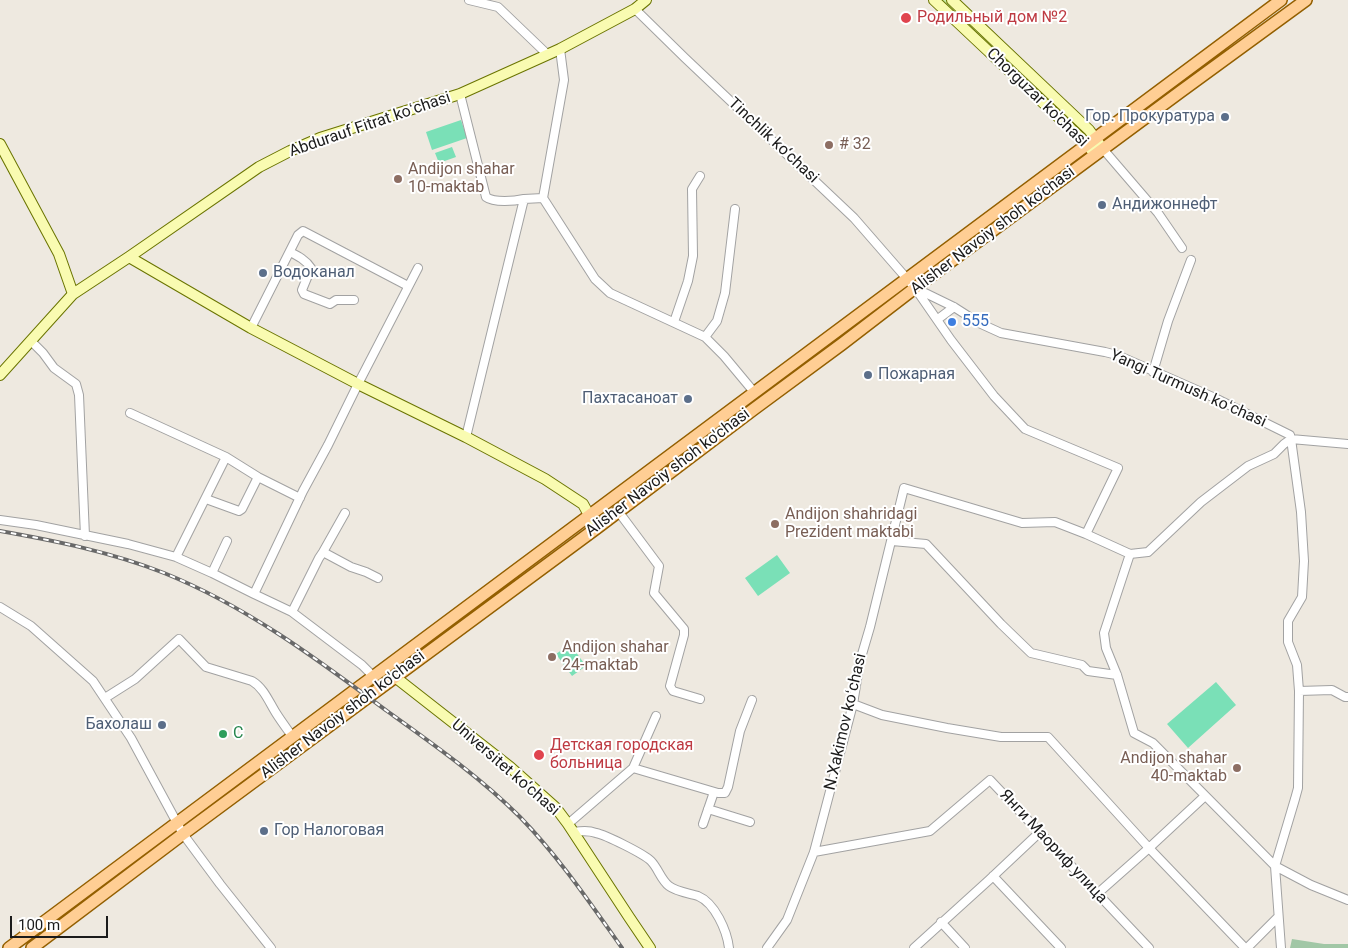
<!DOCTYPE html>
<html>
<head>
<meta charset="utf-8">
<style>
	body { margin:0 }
	#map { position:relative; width:1348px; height:948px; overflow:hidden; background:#eee9e0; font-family:Roboto,sans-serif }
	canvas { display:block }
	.scale { position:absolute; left:10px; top:916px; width:98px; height:22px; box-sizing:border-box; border:2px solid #1b1b1b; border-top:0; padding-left:6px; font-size:15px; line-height:18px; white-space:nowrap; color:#1b1b1b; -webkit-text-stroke:4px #fff; paint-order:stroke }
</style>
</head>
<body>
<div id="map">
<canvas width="1348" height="948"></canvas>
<div class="scale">100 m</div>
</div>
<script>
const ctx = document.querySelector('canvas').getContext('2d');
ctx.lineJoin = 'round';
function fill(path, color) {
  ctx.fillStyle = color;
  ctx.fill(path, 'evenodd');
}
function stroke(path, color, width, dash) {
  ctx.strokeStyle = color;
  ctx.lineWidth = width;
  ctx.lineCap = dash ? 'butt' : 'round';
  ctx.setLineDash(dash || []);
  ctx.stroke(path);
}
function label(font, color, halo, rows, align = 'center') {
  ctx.font = font + ' Roboto,sans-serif';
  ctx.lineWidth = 4;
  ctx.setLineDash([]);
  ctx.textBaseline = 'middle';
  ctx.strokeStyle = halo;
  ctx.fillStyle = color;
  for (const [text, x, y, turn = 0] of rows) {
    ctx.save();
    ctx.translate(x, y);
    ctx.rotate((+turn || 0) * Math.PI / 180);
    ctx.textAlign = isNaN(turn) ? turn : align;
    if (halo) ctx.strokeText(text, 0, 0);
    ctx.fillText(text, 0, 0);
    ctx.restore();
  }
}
const grass = new Path2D(`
	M940 0H949L1069 115 1065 119Z`);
const cemetery = new Path2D(`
	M1292 939 1324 944H1348V948H1290Z`);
const pitch = new Path2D(`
	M461 120 467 138 432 150 426 132Z
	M452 147 456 157 439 163 435 153Z
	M777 555 790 573 758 596 745 578Z
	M570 644 586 666 572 676 556 654Z
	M1216 682 1236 705 1188 748 1167 724Z`);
const street = new Path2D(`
	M469 0 498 7 547 54
	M635 9 685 58 854 218 915 288 951 340 994 396 1025 429 1118 468 1086 534 1130 554 1148 552 1201 502 1248 466 1274 454 1284 444 1291 439 1301 512 1304 561 1302 597 1288 621V642L1297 665 1299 691 1298 788 1295 799 1275 866 1281 948
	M560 49 564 80 543 198 595 279 610 293 705 337 724 356 754 392
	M460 94 486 197C494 203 515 201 524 199
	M1103 149 1158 213 1182 248
	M290 252C298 256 306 260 311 268L302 290 304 294 330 304 336 300H354
	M917 289 954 307 979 323 1001 333 1105 352 1117 355 1215 398 1290 435 1291 439 1348 444
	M938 319 954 307
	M674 322 688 281 693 256 692 189 700 176
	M251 328 298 235 303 231 408 286
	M705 337 717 321 725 293 735 209
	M31 341 43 353 54 368 76 384 79 395 85 536
	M1153 372 1168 321 1191 260
	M130 413 226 457 258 477 300 498
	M466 437 524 199 543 198
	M206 499 239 511 242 509 258 477
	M618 511 659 566 654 593 684 629V635L670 686 673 691 700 699
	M0 520 36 525 128 544 176 557 212 573 254 594 303 491 328 445 358 384 418 268
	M892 541 926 544 1001 624 1031 653 1082 665 1088 671 1117 675
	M323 552 351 567 366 572 378 578
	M1130 554 1104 633 1106 648 1117 675 1134 733 1153 743 1275 866 1311 885 1348 900
	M176 557 226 457
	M212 573 227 541
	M254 594 292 612 362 665 373 676
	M0 607 31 626 93 681 131 738 183 834 220 884 271 948
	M292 612 319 558 323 552 345 513
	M1299 691 1332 690 1345 697H1348
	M105 698 135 679 179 639 206 667 252 681C264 688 269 702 276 713 281 721 287 729 292 736
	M853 704 882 715 947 728 1001 737H1048L1149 848 1245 948
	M633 768 718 793H725L728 787 740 731 752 700
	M708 809 750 822
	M568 824 633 768 656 716
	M703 824 714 792
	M573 832C581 831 588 830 596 833 606 835 644 854 651 861 658 868 661 880 669 886 677 892 689 893 698 896 715 903 727 931 729 948
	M814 852 930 831 990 780 1149 948
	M993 876 1061 948
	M1097 894 1149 848 1205 796
	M941 922 965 948
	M767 948 787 920 814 852 853 704 860 661 870 627 904 488 1022 523 1055 522 1086 534
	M914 948 989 880 1040 832
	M1247 948 1278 917`);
const secondary = new Path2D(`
	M934 0 1087 144 1095 155
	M952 0 1089 130 1103 149
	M0 144 59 254 73 294
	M129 257 251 328 358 384 466 437 545 479 583 504 589 515 598 527
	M0 375 73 294 129 257 259 167 290 151 320 138 460 94 560 49 635 9 646 0
	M395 677 510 767 556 808 568 824 629 917 650 948`);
const primary = new Path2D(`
	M9 948 1281 0
	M32 948 183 834 598 527 754 409 842 344 915 288 1180 92 1306 0`);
const rail = new Path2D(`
	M0 531C56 541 111 552 164 573 246 606 317 659 387 711 433 744 480 777 520 817 559 857 590 903 622 948`);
const markers = [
	[906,18,6,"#e0444e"],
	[1225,117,5,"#5c6f8a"],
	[829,145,5,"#8d6e63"],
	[398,179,5,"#8d6e63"],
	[1102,205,5,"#5c6f8a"],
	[263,273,5,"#5c6f8a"],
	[952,322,5,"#3f7fe0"],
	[868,375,5,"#5c6f8a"],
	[688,399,5,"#5c6f8a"],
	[775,524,5,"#8d6e63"],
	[552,657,5,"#8d6e63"],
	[162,725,5,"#5c6f8a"],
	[223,734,5,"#2e9e5b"],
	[539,755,6,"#e0444e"],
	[1237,768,5,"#8d6e63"],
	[264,831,5,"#5c6f8a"]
];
const healthNames = [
	["Родильный дом №2",917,18],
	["Детская городская",550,746],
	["больница",550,764]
];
const streetNames = [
	["Chorguzar ko'chasi",1037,98,44],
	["Abdurauf Fitrat koʻchasi",370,125,-19],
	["Tinchlik kо‘chasi",773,141,43],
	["Alisher Navoiy shoh ko'chasi",993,231,-37],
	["Yangi Turmush koʻchasi",1188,389,24],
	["Alisher Navoiy shoh ko'chasi",668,473,-37],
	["Alisher Navoiy shoh ko'chasi",343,715,-37],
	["N.Xakimov koʻchasi",846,722,-77],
	["Universitet kо‘chasi",505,768,41],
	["Янги Маориф улица",1053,847,47]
];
const serviceNames = [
	["Гор. Прокуратура",1215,117,"right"],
	["Андижоннефт",1112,205],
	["Водоканал",273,273],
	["Пожарная",878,375],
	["Пахтасаноат",678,399,"right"],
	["Бахолаш",152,725,"right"],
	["Гор Налоговая",274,831]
];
const educationNames = [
	["# 32",839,145],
	["Andijon shahar",408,170],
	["10-maktab",408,188],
	["Andijon shahridagi",785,515],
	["Prezident maktabi",785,533],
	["Andijon shahar",562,648],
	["24-maktab",562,666],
	["Andijon shahar",1227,759,"right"],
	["40-maktab",1227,777,"right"]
];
const shopNames = [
	["555",962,322]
];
const leisureNames = [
	["С",233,734]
];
fill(grass, '#c8eba3');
fill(cemetery, '#a1c7a6');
fill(pitch, '#7ae0b7');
stroke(street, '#a2a2a2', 10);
stroke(secondary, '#6a7401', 12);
stroke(primary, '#935f00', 14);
stroke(street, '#fff', 8);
stroke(secondary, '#f9fbb1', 10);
stroke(primary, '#ffce94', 11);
stroke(rail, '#696969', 4);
stroke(rail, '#fff', 2, [5.5]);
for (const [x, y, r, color] of markers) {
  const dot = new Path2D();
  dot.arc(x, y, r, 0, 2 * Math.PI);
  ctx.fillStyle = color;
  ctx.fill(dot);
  stroke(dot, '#fff', 2);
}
label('16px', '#be3a42', '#fff', healthNames, 'left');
label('16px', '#1b1b1b', '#fff', streetNames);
label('16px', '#4e5e75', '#fff', serviceNames, 'left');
label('16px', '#785e54', '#fff', educationNames, 'left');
label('16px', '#366cbe', '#fff', shopNames, 'left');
label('16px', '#27864d', '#fff', leisureNames, 'left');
</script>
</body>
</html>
